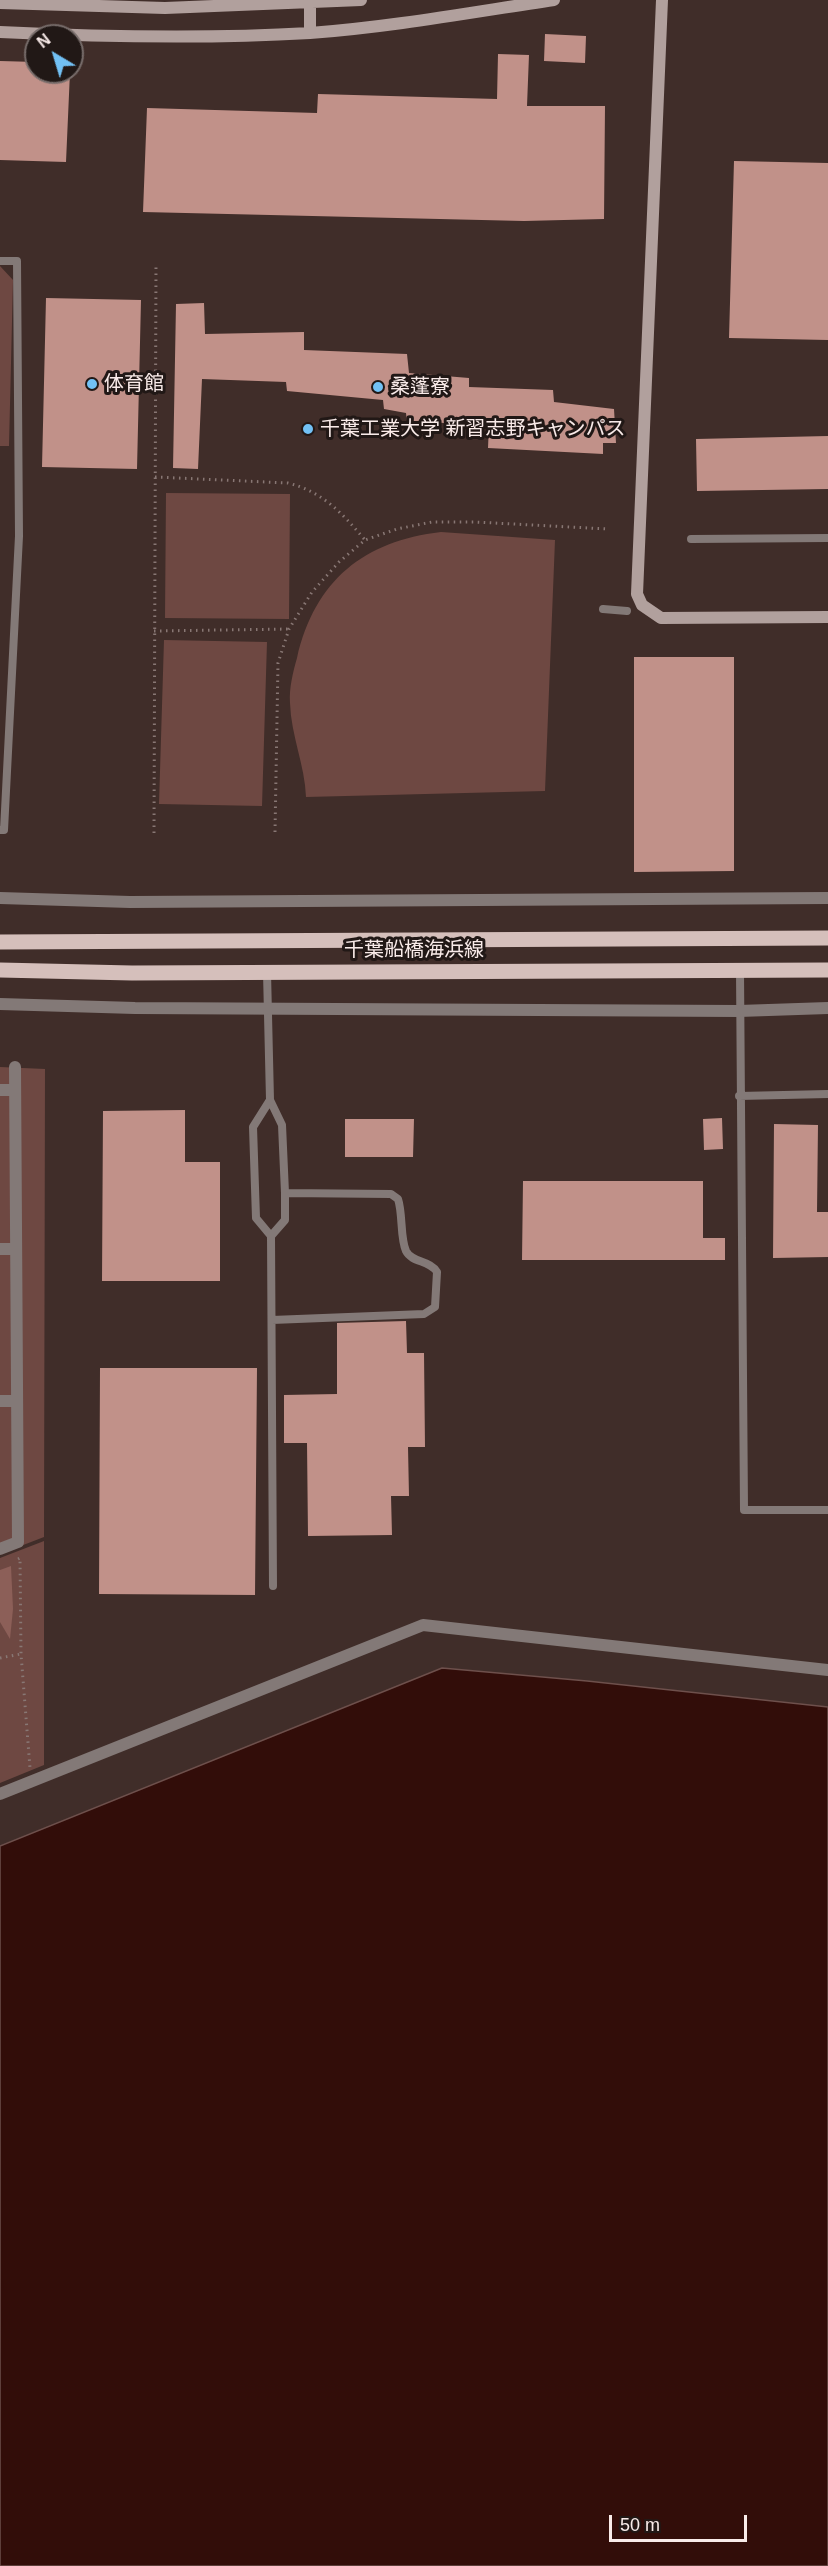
<!DOCTYPE html>
<html>
<head>
<meta charset="utf-8">
<style>
	body { margin:0 }
	#map { position:relative; width:828px; height:2566px; overflow:hidden; background:#402d29; font-family:Arial,sans-serif }
	canvas { display:block }
	.north { position:absolute; left:24px; top:24px; width:60px; height:60px; box-sizing:border-box; background:#211816; border:2px solid #776c6a; border-radius:50%; rotate:322deg; font-size:16px; font-weight:700; line-height:24px; text-align:center; color:#f9ebe9 }
	.north::after { content:''; display:block; margin:auto; width:21px; height:27px; background:#72c1f5; clip-path:polygon(50% 0,100% 100%,50% 72%,0 100%) }
	.scale { position:absolute; left:609px; top:2515px; width:138px; height:27px; box-sizing:border-box; border:3px solid #f9ebe9; border-top:0; padding-left:8px; font-size:18px; line-height:21px; white-space:nowrap; color:#f9ebe9; -webkit-text-stroke:4px #211816; paint-order:stroke }
</style>
</head>
<body>
<div id="map">
<canvas width="828" height="2566"></canvas>
<div class="north">N</div>
<div class="scale">50 m</div>
</div>
<script>
const ctx = document.querySelector('canvas').getContext('2d');
ctx.lineJoin = 'round';
function fill(path, color) {
  ctx.fillStyle = color;
  ctx.fill(path, 'evenodd');
}
function stroke(path, color, width, dash) {
  ctx.strokeStyle = color;
  ctx.lineWidth = width;
  ctx.lineCap = dash ? 'butt' : 'round';
  ctx.setLineDash(dash || []);
  ctx.stroke(path);
}
function label(font, color, halo, rows, align = 'center') {
  ctx.font = font + ' Arial,"Noto Sans JP",sans-serif';
  ctx.lineWidth = 6;
  ctx.setLineDash([]);
  ctx.textBaseline = 'middle';
  ctx.strokeStyle = halo;
  ctx.fillStyle = color;
  for (const [text, x, y, turn = 0] of rows) {
    ctx.save();
    ctx.translate(x, y);
    ctx.rotate((+turn || 0) * Math.PI / 180);
    ctx.textAlign = isNaN(turn) ? turn : align;
    if (halo) ctx.strokeText(text, 0, 0);
    ctx.fillText(text, 0, 0);
    ctx.restore();
  }
}
const green = new Path2D(`
	M0 266 13 280 9 446H0Z
	M166 493 290 494 289 619 165 618Z
	M441 532 555 540 545 791 306 797C305 765 291 736 290 703 289 688 293 672 297 658 315 580 364 541 441 532Z
	M164 640 267 642 262 806 159 804Z
	M0 1067 45 1069 44 1537 0 1554Z
	M44 1541V1765L0 1783V1558Z`);
const forest = new Path2D(`
	M11 1566 13 1609 10 1639 0 1622V1570Z`);
const water = new Path2D(`
	M442 1668 587 1681 828 1707V2566H0V1846Z`);
const building = new Path2D(`
	M545 34 586 36 585 63 544 61Z
	M498 54 529 55 527 106H605L604 219 524 221 143 212 147 108 317 113 318 94 497 99Z
	M0 61 36 62V72H70L66 162 0 160Z
	M734 161 828 163V340L729 338Z
	M46 298 141 300 137 469 42 467Z
	M204 303 205 334 304 332V350L407 354 409 373 469 378V387L553 390 554 402 614 409 616 443H603V454L488 448 489 424 407 422 406 413 384 409 383 400 287 391 286 382 202 379 198 469 173 468 176 304Z
	M828 436V489L697 491 696 439Z
	M634 657H734V871L634 872Z
	M185 1110V1162H220V1281H102L103 1111Z
	M722 1118 723 1149 704 1150 703 1119Z
	M345 1119H414L413 1157H345Z
	M774 1124 818 1125 817 1212H828V1257L773 1258Z
	M523 1181H703V1238H725V1260H522Z
	M406 1321 407 1353H424L425 1447H408L409 1496H391L392 1535 308 1536 307 1443H284V1395L337 1394V1323Z
	M100 1368H257L255 1595 99 1594Z`);
const path = new Path2D(`
	M155 477 288 483C323 492 342 513 365 540
	M154 631 289 629
	M275 832 278 663 289 629 312 592 339 562 365 540 397 529 432 522H475L608 529
	M154 833 156 264
	M18 1559 20 1558 21 1654 30 1768
	M0 1658 21 1654`);
const lane = new Path2D(`
	M0 261H17L19 536 4 830H0
	M691 539 828 538
	M603 609 627 611
	M740 971 744 1510H828
	M267 972 270 1100 282 1125 285 1193V1220L271 1236
	M739 1096 828 1094
	M270 1100 253 1127 256 1218 271 1236 273 1586
	M272 1320 424 1314 435 1307 437 1272C430 1260 412 1263 406 1251 400 1238 403 1214 398 1199L391 1194 285 1193`);
const street = new Path2D(`
	M0 898 130 902 828 898
	M0 1004 135 1008 739 1011 828 1008
	M0 1090H15
	M0 1249H16
	M0 1401H17
	M0 1549 18 1542 15 1067
	M0 1794 423 1625 828 1670`);
const secondary = new Path2D(`
	M662 0 637 594 642 605 661 618 828 617
	M0 3 165 8 361 0
	M0 32C103 37 207 39 310 33 391 27 473 12 554 0
	M310 33V0`);
const primary = new Path2D(`
	M0 942 828 938
	M0 970 132 973 828 970`);
const markers = [
	[92,384,6,"#72c1f5"],
	[378,387,6,"#72c1f5"],
	[308,429,6,"#72c1f5"]
];
const poiNames = [
	["体育館",104,384],
	["桑蓬寮",390,387],
	["千葉工業大学 新習志野キャンパス",320,429]
];
const streetNames = [
	["千葉船橋海浜線",414,950]
];
fill(green, '#6e4842');
fill(forest, '#8c5f58');
fill(water, '#320d09');
stroke(water, '#6e504c', 1.5);
fill(building, '#c19189');
stroke(path, '#887774', 3, [1.5, 4.5]);
stroke(lane, '#837977', 8);
stroke(street, '#837977', 12);
stroke(secondary, '#b1a09d', 12);
stroke(primary, '#d5bfbb', 15);
for (const [x, y, r, color] of markers) {
  const dot = new Path2D();
  dot.arc(x, y, r, 0, 2 * Math.PI);
  ctx.fillStyle = color;
  ctx.fill(dot);
  stroke(dot, '#211816', 2);
}
label('20px', '#f9ebe9', '#211816', poiNames, 'left');
label('20px', '#f9ebe9', '#211816', streetNames);
</script>
</body>
</html>
